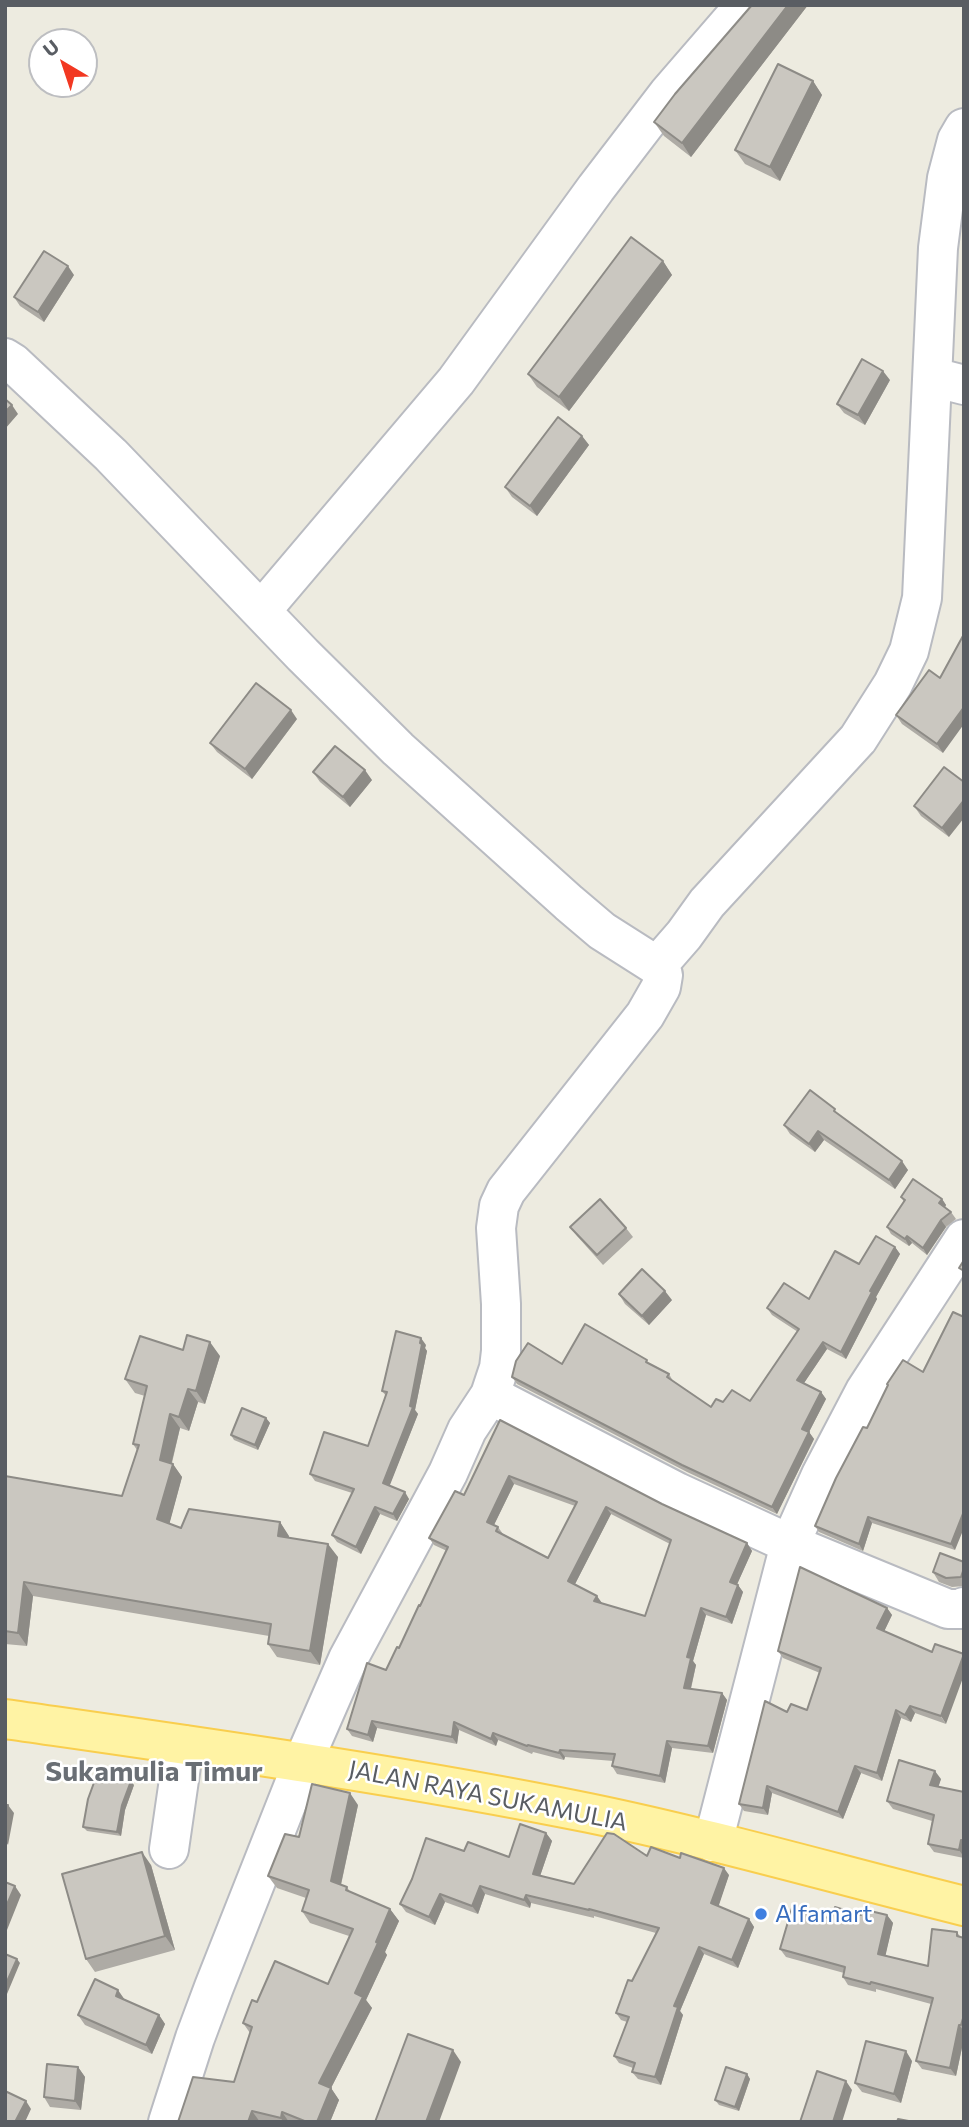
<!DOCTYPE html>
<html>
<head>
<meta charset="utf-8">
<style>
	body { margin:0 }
	#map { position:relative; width:969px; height:2127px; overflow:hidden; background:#edebe0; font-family:Commissioner,sans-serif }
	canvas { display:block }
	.frame { position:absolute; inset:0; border:7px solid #595d63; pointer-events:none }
	.north { position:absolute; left:28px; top:28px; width:70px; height:70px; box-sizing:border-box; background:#fff; border:2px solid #bdbec1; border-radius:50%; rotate:321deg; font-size:19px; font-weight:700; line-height:28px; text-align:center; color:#595d63 }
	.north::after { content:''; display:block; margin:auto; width:24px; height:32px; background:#f23822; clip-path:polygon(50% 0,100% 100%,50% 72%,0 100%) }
</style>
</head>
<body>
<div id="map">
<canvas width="969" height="2127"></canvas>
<div class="frame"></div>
<div class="north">U</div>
</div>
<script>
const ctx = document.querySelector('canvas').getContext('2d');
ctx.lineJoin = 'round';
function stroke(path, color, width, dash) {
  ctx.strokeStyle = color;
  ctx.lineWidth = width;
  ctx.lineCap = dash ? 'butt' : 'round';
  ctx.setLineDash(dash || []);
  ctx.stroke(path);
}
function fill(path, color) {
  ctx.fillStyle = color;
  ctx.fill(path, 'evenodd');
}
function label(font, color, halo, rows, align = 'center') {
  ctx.font = font + ' Commissioner,sans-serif';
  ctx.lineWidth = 5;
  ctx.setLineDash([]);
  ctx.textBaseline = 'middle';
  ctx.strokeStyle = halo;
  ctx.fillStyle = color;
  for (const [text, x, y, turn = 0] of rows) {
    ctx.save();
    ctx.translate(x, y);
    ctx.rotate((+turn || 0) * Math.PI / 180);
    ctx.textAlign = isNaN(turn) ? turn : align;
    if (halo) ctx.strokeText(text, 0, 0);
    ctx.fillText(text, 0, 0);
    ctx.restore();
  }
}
const minor = new Path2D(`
	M5 358 13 363 111 455 303 655 398 749 569 903 602 931 657 966 663 975 661 987 645 1015 506 1191 499 1206 496 1228 501 1304V1351L499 1368 490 1395 467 1430 448 1473 348 1659 303 1762 214 1987 195 2038 168 2122
	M933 377 964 385
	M261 611 456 381 596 188 668 94 745 5
	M657 966 684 935 707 903 858 739 893 684 909 651 922 598 938 248 947 178 957 140 964 128
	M490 1395 677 1492 790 1544 948 1609H961L964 1607
	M713 1842 790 1544 821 1475 865 1391 964 1239
	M169 1849 184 1745`);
const major = new Path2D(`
	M5 1719C200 1747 396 1774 589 1813 715 1839 839 1875 964 1906`);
const wall = new Path2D(`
	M752 5H808L691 157 664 136 654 122Z
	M813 81 822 95 780 181 745 164 735 150Z
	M663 261 672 275 569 411 537 387 528 374Z
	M74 275 44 322 20 306 14 297Z
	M890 380 865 425 844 413 837 404Z
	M582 436 589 445 537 516 512 497 505 487Z
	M940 678 943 753 902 724 896 715Z
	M297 719 252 779 217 752 210 743Z
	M944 767 949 837 921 816 914 806Z
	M313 772 372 780 350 807 320 782Z
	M840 1116 908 1170 895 1189 824 1140 815 1152 790 1134 784 1125Z
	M901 1197 942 1199 946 1205 945 1208 951 1212 956 1219 946 1227 927 1255 912 1243 909 1246 891 1234 887 1227 904 1202Z
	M570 1227 626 1228 633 1237 603 1265 577 1236Z
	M895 1247 900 1254 876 1297 877 1299 846 1359 827 1349 804 1383 821 1392 826 1399 809 1432 814 1439 777 1514 687 1472 517 1384 512 1377 650 1364 669 1374 673 1381 711 1407 723 1402 750 1401 798 1332 772 1315 767 1308 809 1299 859 1264Z
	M619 1294 672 1300 649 1325 625 1304Z
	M426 1345 425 1348 427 1351 415 1410 418 1414 389 1486 409 1499 397 1521 380 1514 361 1554 337 1542 332 1535 352 1493 315 1481 310 1474 368 1446 386 1396 382 1391Z
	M183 1350 220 1356 205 1404 198 1402 189 1431 180 1428 172 1463 182 1477 169 1524 181 1528 280 1522 289 1537 338 1557 320 1665 277 1657 268 1644 269 1636 33 1596 27 1646 5 1644V1476L122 1496 137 1450 133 1444 145 1396 135 1393 125 1379Z
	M903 1360 955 1550 872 1523 863 1551 819 1532 815 1526Z
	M266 1418 270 1423 258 1450 234 1440 231 1435Z
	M500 1420 662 1504 747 1543 752 1551 737 1584 738 1585 743 1592 732 1624 706 1615 693 1661 696 1665 691 1689 722 1693 727 1700 713 1753 672 1748 665 1783 617 1774 612 1766 613 1761 565 1757 564 1760 533 1752 532 1754 498 1740 496 1746 459 1730 457 1744 377 1728 373 1742 352 1736 347 1729 399 1648 447 1551 434 1545 429 1538 464 1495ZM514 1484 575 1506 548 1558 503 1534 498 1527 494 1525ZM611 1514 670 1544 645 1616 602 1604 575 1584Z
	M964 1562V1586L952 1587 939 1582 933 1572Z
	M887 1608 892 1615 884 1631 946 1724 915 1713 911 1722 901 1718 882 1781 861 1773 843 1819 772 1793 768 1815 744 1811 739 1804 787 1712 807 1710 820 1673 783 1658 778 1651Z
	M941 1779 938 1787 964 1792V1858L934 1852 928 1844 932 1821 893 1809 887 1801Z
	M134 1785 125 1810 121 1836 87 1831 83 1827Z
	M358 1805 341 1885 347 1887 350 1892 390 1909 399 1921 385 1952 387 1955 366 2000 372 2008 331 2088 339 2100 330 2122H178L234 2082 250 2033 243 2023 257 2002 328 1984 349 1936 310 1923 302 1911 306 1898 277 1888 268 1876 299 1837Z
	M546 1833 552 1841 540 1876 574 1884 647 1856 729 1875 718 1906 749 1919 754 1927 738 1968 704 1954 680 2011 683 2015 661 2085 638 2079 632 2072 633 2068 619 2063 614 2056 627 2022 621 2020 616 2013 656 1933 594 1916V1918L531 1903 530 1908 485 1894 478 1914 445 1902 435 1925 406 1912 400 1904 509 1857Z
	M151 1865 175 1950 95 1972 86 1959Z
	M861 1915H887L893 1923 885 1956 928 1966 957 1932 961 1938H964V2038L956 2076 922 2069 916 2061 931 2004 876 1989V1992L848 1985 843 1977 844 1973 786 1957 780 1949 832 1919Z
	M125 2000 159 2015 165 2024 152 2054 85 2025 78 2015Z
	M912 2061 901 2103 862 2092 855 2083Z
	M78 2067 85 2077 81 2110 50 2107 44 2097Z
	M747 2074 750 2079 739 2111 719 2105 715 2100Z`);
const shadedWall = new Path2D(`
	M788 5H808L691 157 682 143Z
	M813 81 822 95 780 181 770 167Z
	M663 261 672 275 569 411 559 397Z
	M68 266 74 275 44 322 38 312Z
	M883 371 890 380 865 425 858 415Z
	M12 405 18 414 5 429V412Z
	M582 436 589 445 537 516 530 506Z
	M964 707V724L943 753 937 744Z
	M291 710 297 719 252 779 245 769Z
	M365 770 372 780 350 807 343 797Z
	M964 800V818L949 837 942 828Z
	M818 1131 824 1140 815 1152 809 1144Z
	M902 1161 908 1170 895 1189 889 1180Z
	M942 1199 946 1205 943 1210 939 1203Z
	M941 1220 946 1227 927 1255 923 1248Z
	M907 1236 912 1243 909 1246 905 1239Z
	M895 1247 900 1254 876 1297 877 1299 846 1359 841 1352 870 1291Z
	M665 1291 672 1300 649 1325 642 1316Z
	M421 1338 426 1345 425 1348 427 1351 415 1410 418 1414 388 1490 383 1483 410 1406Z
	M210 1342 220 1356 205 1404 196 1391Z
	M823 1342 827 1349 802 1386 797 1380Z
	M188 1389 198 1402 189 1431 179 1417Z
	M821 1392 826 1399 809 1432 814 1439 777 1514 772 1507 802 1429Z
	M170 1414 180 1428 169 1473 160 1460Z
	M266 1418 270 1423 258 1450 255 1445Z
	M173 1464 182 1477 167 1533 157 1519Z
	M509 1476 514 1484 492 1529 487 1522Z
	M405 1492 409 1499 397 1521 393 1514Z
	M375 1507 380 1514 361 1554 356 1547Z
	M606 1507 611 1514 573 1588 568 1581Z
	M964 1511V1528L955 1550 951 1544Z
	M868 1517 872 1523 863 1551 859 1544Z
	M280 1522 289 1536 287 1549 278 1536Z
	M747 1543 752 1551 735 1589 730 1582Z
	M328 1544 338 1557 320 1665 310 1651Z
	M24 1582 33 1596 27 1646 18 1633Z
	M738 1585 743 1592 732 1624 726 1617Z
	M597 1596 602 1603 599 1608 594 1601Z
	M701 1608 706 1615 693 1661 696 1665 689 1696 684 1688 687 1657Z
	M887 1608 892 1615 882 1636 877 1628Z
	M964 1654V1675L946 1724 941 1716Z
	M722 1693 727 1700 713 1753 708 1746Z
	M910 1706 915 1713 911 1722 905 1715Z
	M896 1710 901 1718 882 1781 877 1773Z
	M372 1721 377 1728 373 1742 368 1735Z
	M454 1722 459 1730 457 1744 452 1737Z
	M493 1733 498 1740 496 1746 491 1739Z
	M667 1741 672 1748 665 1783 660 1776Z
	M560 1750 565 1757 564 1760 559 1753Z
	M855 1766 861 1773 843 1819 838 1812Z
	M935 1771 941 1779 936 1794 930 1785Z
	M131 1781 134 1785 125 1810 121 1836 117 1832 122 1805Z
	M767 1786 772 1793 768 1815 763 1808Z
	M350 1793 358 1805 339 1893 331 1881Z
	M8 1805 14 1813 8 1845 5 1840V1822Z
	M546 1833 552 1841 538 1882 533 1874Z
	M961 1840 964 1845V1857L959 1850Z
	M142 1852 151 1865 175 1950 165 1936Z
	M724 1868 729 1875 717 1911 711 1903Z
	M15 1886 21 1895 5 1935V1909Z
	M480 1886 485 1894 478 1914 472 1906Z
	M440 1894 445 1902 435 1925 429 1917Z
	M526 1895 531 1903 530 1908 524 1900Z
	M390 1909 399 1921 385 1952 387 1955 366 2000 372 2008 331 2088 339 2100 330 2122H317L319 2083 376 1942Z
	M887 1915 893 1923 884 1962 878 1954Z
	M749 1919 754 1927 738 1968 732 1960Z
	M699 1947 704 1954 680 2011 683 2015 661 2085 655 2077 674 2006Z
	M17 1959 20 1963 7 1994 5 1991V1986Z
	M118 1990 125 2000 116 1996Z
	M159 2015 165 2024 152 2054 146 2045Z
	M959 2025 964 2031V2038L956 2076 950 2068Z
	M453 2050 461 2062 439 2122H426Z
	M906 2051 912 2061 901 2103 894 2094Z
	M78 2067 85 2077 81 2110 75 2101Z
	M747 2074 750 2079 739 2111 735 2107Z
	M846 2081 852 2090 842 2122H833Z
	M26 2101 31 2109 25 2122H15Z
	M252 2111 260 2122H248Z
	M282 2112 289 2122H283L281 2118Z`);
const building = new Path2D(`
	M788 5 682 143 654 122 675 94 752 5Z
	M778 64 813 81 770 167 735 150Z
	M631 237 663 261 559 397 528 374Z
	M44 251 68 266 38 312 14 297Z
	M862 359 883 371 858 415 837 404Z
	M5 399 12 405 5 412Z
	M558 417 582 436 530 506 505 487Z
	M964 634V707L937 744 896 715 929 670 940 678Z
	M256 683 291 710 245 769 210 743Z
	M335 746 365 770 343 797 313 772Z
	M944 767 964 782V800L942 828 914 806Z
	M810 1090 835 1109 834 1111 902 1161 889 1180 818 1131 809 1144 784 1125Z
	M913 1179 942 1199 939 1203 951 1212 941 1220 923 1248 907 1236 905 1239 887 1227 905 1200 901 1197Z
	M600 1199 626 1228 597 1255 570 1227Z
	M876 1236 895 1247 870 1291 872 1292 841 1352 823 1342 797 1380 821 1392 802 1429 809 1432 772 1507 682 1465 512 1377 516 1361 528 1343 562 1364 585 1324 647 1360 646 1362 669 1374 667 1377 711 1407 716 1399 723 1402 732 1390 750 1401 799 1329 767 1308 784 1283 809 1299 835 1251 859 1264Z
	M964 1260V1271L959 1268Z
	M642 1269 665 1291 642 1316 619 1294Z
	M953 1312 964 1317V1511L951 1544 868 1517 859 1544 815 1526 836 1478 863 1427 867 1428 888 1385 887 1384 903 1360 923 1372Z
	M396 1331 421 1338 420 1343 422 1344 410 1406 413 1407 383 1483 405 1492 393 1514 375 1507 356 1547 332 1535 354 1489 310 1474 324 1432 368 1446 387 1392 382 1391Z
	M187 1335 210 1342 196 1391 188 1389 179 1417 170 1414 160 1460 173 1464 157 1519 181 1528 189 1509 280 1522 278 1536 328 1544 310 1651 268 1644 271 1624 24 1582 18 1633 5 1631V1476L122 1496 139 1445 133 1444 147 1386 125 1379 140 1336 183 1350Z
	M242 1408 266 1418 255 1445 231 1435Z
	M500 1420 662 1504 747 1543 730 1582 738 1585 726 1617 701 1608 687 1657 691 1658 684 1688 722 1693 708 1746 667 1741 660 1776 612 1766 615 1754 560 1750 559 1753 528 1745 527 1746 493 1733 491 1739 454 1722 452 1737 372 1721 368 1735 347 1729 367 1663 386 1670 397 1647 399 1648 419 1605 420 1606 448 1547 429 1538 455 1491 464 1495ZM509 1476 577 1502 548 1558 496 1531 498 1527 487 1522ZM606 1507 671 1540 645 1616 594 1601 597 1596 568 1581Z
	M940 1553 964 1562V1568L961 1577 946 1578 933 1572Z
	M800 1567 887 1608 877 1628 932 1652 935 1644 964 1654 941 1716 910 1706 905 1715 896 1710 877 1773 855 1766 838 1812 767 1786 763 1808 739 1804 765 1701 787 1712 791 1704 807 1710 821 1668 778 1651Z
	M899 1760 935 1771 930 1785 964 1792V1841L961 1840 959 1850 928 1844 934 1815 887 1801Z
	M99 1769 131 1781 122 1805 117 1832 83 1827 88 1799Z
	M312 1784 350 1793 331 1881 347 1887 346 1890 390 1909 376 1942 378 1943 355 1993 363 1997 319 2083 331 2088 317 2122H307L282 2112 281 2118 252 2111 248 2122H178L193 2077 234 2082 252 2027 243 2023 252 2000 257 2002 275 1961 328 1984 353 1929 302 1911 309 1890 268 1876 285 1834 299 1837Z
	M5 1805H8L5 1822Z
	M520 1824 546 1833 533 1874 574 1884 607 1833 614 1834 647 1856 651 1847 680 1858 681 1853 724 1868 711 1903 749 1919 732 1960 699 1947 674 2006 678 2007 655 2077 632 2072 635 2063 614 2056 629 2017 616 2013 628 1980 632 1981 659 1928 589 1909V1910L526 1895 524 1900 480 1886 472 1906 440 1894 429 1917 400 1904 412 1879 426 1838 464 1851 468 1842 509 1857Z
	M142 1852 165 1936 86 1959 62 1874Z
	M5 1882 15 1886 5 1909Z
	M835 1907 861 1915 862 1909 887 1915 878 1954 928 1966 932 1929 957 1932V1936L964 1938V2015L961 2025H959L950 2068 916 2061 933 1998 871 1982 870 1984 843 1977 845 1967 780 1949 792 1908 832 1919Z
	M5 1954 17 1959 5 1986Z
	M95 1979 118 1990 116 1996 159 2015 146 2045 78 2015Z
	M408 2034 453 2050 426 2122H375Z
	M866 2041 906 2051 894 2094 855 2083Z
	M47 2064 78 2067 75 2101 44 2097Z
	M726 2067 747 2074 735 2107 715 2100Z
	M817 2071 846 2081 833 2122H800Z
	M5 2091 26 2101 15 2122H5Z
	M898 2119 914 2122H897Z`);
const markers = [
	[761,1914,7,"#3f7fe0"]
];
const streetNames = [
	["JALAN RAYA SUKAMULIA",488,1796,11]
];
const shopNames = [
	["Alfamart",775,1914]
];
const quarterNames = [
	["Sukamulia Timur",154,1772]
];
stroke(minor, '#b9bbc1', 42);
stroke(major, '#f9ce4e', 42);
stroke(minor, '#fff', 38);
stroke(major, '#fff3a4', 38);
fill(wall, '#aeaba5');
fill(shadedWall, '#8d8b86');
fill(building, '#cac7c0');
stroke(building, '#8d8b86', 2);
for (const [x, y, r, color] of markers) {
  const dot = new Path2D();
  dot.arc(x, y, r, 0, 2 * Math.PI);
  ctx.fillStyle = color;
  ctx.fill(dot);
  stroke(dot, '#fff', 2.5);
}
label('24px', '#595d63', '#fff', streetNames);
label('24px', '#366cbe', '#fff', shopNames, 'left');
label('bold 28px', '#6a6f75', '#fff', quarterNames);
</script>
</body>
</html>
